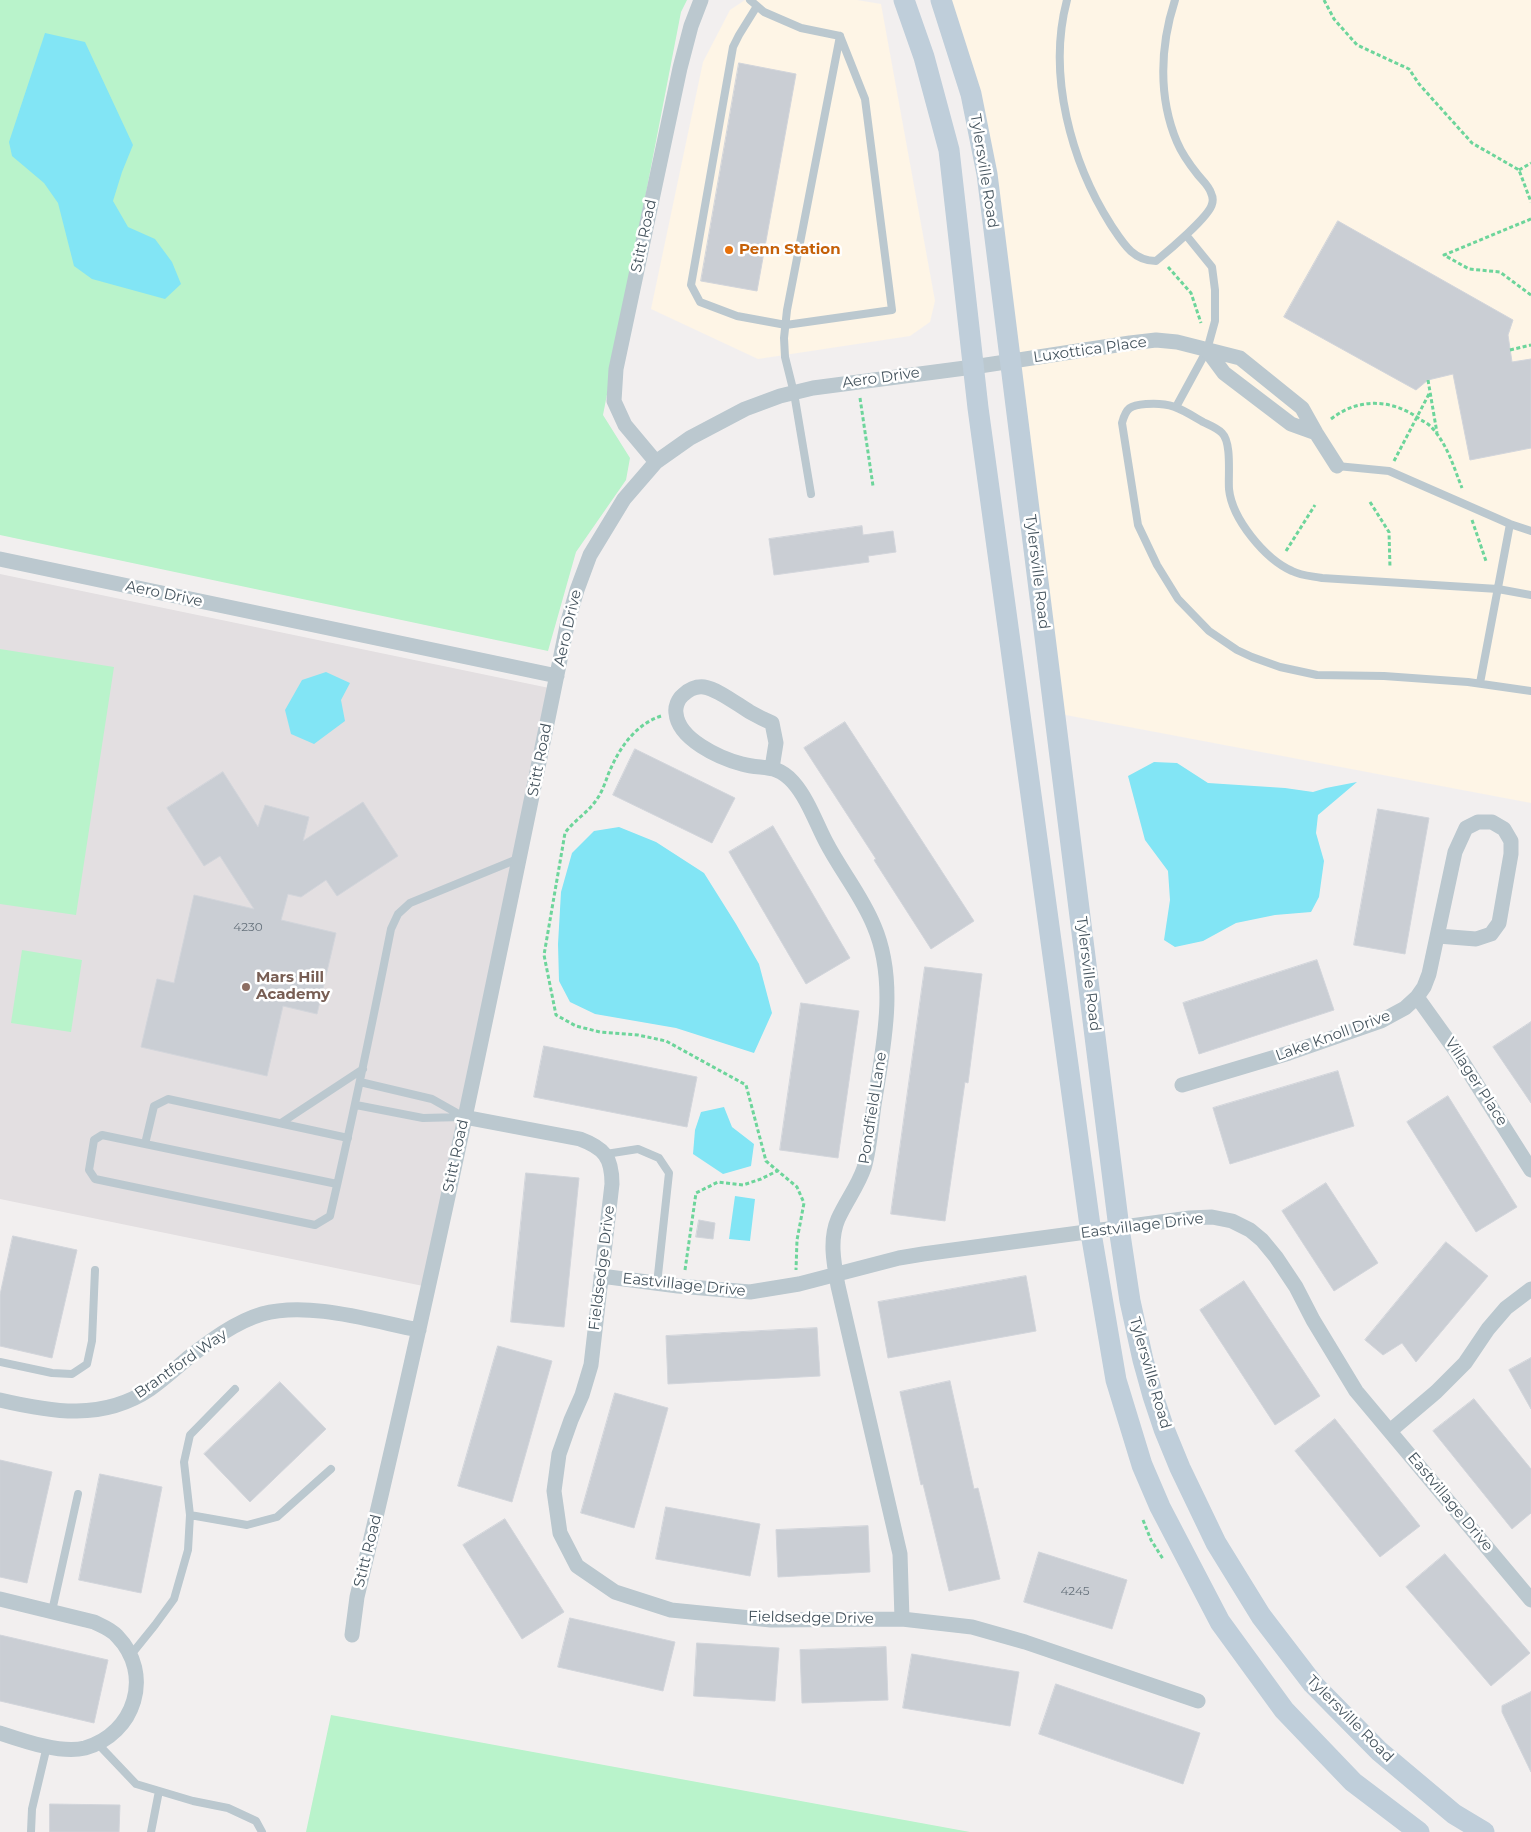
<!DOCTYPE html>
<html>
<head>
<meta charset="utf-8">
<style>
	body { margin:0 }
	canvas { display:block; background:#f2efef }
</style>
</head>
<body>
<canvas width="1531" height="1832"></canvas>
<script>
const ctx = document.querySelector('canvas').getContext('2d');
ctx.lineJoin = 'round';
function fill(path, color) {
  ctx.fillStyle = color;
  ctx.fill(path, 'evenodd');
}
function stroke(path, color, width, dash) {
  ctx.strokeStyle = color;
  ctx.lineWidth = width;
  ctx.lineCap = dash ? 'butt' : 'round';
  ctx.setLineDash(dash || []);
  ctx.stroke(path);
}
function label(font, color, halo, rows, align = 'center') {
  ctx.font = font + ' Montserrat,sans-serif';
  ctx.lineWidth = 5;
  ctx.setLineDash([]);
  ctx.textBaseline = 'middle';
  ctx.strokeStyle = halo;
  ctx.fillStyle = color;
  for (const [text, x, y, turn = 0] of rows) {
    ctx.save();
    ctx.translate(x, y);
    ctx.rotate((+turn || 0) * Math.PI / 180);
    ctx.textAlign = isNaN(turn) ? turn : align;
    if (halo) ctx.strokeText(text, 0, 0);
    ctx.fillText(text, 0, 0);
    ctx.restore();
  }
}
const commercial = new Path2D(`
	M745 0H857L881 4 935 301 930 322 910 336 758 359 651 309 703 62 730 10Z
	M941 0H1531V803L1055 713 987 174Z`);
const education = new Path2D(`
	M0 574 554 689 428 1287 0 1199Z`);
const green = new Path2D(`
	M0 0H687L681 12 603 415 630 458 626 480 576 552 548 651 0 535Z
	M0 649 114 667 76 915 0 904Z
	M22 950 82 960 71 1032 11 1023Z
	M331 1715 970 1832H306Z`);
const water = new Path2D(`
	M45 33 85 42 133 145 122 172 113 201 128 227 155 239 172 262 181 284 165 299 92 279 74 266 58 203 44 183 12 156 9 142Z
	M326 672 350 683 341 700 345 721 314 744 291 734 285 710 302 680Z
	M1154 762 1177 763 1208 783 1285 788 1313 792 1326 788 1357 782 1318 815 1316 833 1324 861 1319 897 1311 912 1275 915 1236 923 1203 941 1175 947 1164 940 1170 900 1168 871 1145 840 1128 776Z
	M619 827 656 842 704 873 736 924 759 964 772 1013 754 1053 676 1028 595 1014 570 1002 559 981 558 944 561 892 572 853 594 831Z
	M724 1107 732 1127 754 1144 751 1166 723 1174 693 1154 695 1130 701 1112Z
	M735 1196 755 1199 750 1241 729 1239Z`);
const building = new Path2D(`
	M739 63 796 74 757 291 701 281Z
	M1338 221 1513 320 1508 335 1512 362 1531 359V448L1470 460 1453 374 1428 380 1416 390 1284 317Z
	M862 526 863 535 893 531 896 552 868 556 869 562 774 575 769 539Z
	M845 722 974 921 931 949 874 860 876 859 804 748Z
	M635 749 735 798 712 843 613 795Z
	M223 772 258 827 265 805 309 817 303 841 363 802 398 856 337 896 326 880 301 897 288 894 281 920 336 933 317 1014 283 1006 267 1076 141 1047 157 979 174 983 194 895 254 909 220 856 204 866 167 808Z
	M1378 809 1429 818 1405 954 1354 945Z
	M773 826 850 958 806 984 729 852Z
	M1317 960 1334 1010 1199 1054 1183 1003Z
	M925 967 982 974 968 1083 965 1082 945 1221 891 1214Z
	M801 1003 859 1011 838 1158 780 1150Z
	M1531 1022V1103L1493 1047Z
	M544 1046 697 1077 687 1127 534 1097Z
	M1338 1071 1354 1126 1230 1164 1213 1108Z
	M1448 1096 1517 1207 1476 1232 1407 1122Z
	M526 1173 579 1178 564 1327 511 1322Z
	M1326 1183 1378 1263 1334 1291 1282 1211Z
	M699 1220 715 1223 713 1239 696 1237Z
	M13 1236 77 1250 52 1358 0 1346V1295Z
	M1446 1242 1488 1276 1416 1362 1402 1343 1383 1355 1365 1340Z
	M1026 1276 1036 1331 888 1358 878 1302Z
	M1244 1281 1320 1396 1275 1425 1200 1310Z
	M817 1328 820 1376 668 1384 666 1336Z
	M498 1346 552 1361 512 1502 458 1486Z
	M1531 1358V1409L1509 1370Z
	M950 1381 974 1489 978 1488 1000 1579 949 1591 923 1484 921 1485 900 1392Z
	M280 1382 326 1429 250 1502 204 1454Z
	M615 1393 668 1408 634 1528 581 1513Z
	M1474 1399 1531 1469V1513L1512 1529 1433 1431Z
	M1335 1419 1420 1526 1380 1557 1295 1451Z
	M0 1460 52 1472 27 1583 0 1577Z
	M100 1474 162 1487 141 1593 79 1580Z
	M666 1507 760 1524 750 1576 656 1559Z
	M505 1519 564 1612 522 1639 463 1545Z
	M868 1526 870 1572 778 1577 776 1530Z
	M1039 1552 1127 1580 1112 1629 1024 1602Z
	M1445 1554 1530 1653 1491 1686 1406 1587Z
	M570 1618 675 1642 663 1691 558 1667Z
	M0 1635 108 1660 94 1723 0 1701Z
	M697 1643 779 1648 775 1701 694 1696Z
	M886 1647 888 1700 802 1703 800 1650Z
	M912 1654 1019 1672 1010 1726 903 1708Z
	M1056 1684 1200 1733 1183 1784 1039 1734Z
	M1531 1692V1772L1502 1712V1706Z
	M50 1804 120 1805 119 1832H50Z`);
const path = new Path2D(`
	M1324 0 1334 19 1357 45 1409 69 1419 84 1472 143 1519 170 1531 202
	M1519 170 1531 163
	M1531 219 1444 255 1469 269 1500 272 1531 295
	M1168 267 1191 293 1201 323
	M1510 350 1531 345
	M1428 380 1437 433
	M860 398 873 486
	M1331 419C1359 397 1393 399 1421 420 1425 422 1430 425 1433 429 1448 446 1454 468 1462 488
	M1394 461 1430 392
	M1370 502 1389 532 1390 568
	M1472 520 1486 561
	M1286 551 1315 505
	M661 716C634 725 618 750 608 775 605 783 602 792 597 799 588 813 574 820 565 833L544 955 556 1015 576 1026 600 1032 638 1035 666 1041 746 1085 766 1161 797 1187 804 1203 797 1240 796 1270
	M685 1270 696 1193 718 1182 743 1185 761 1179 777 1171
	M1143 1520 1151 1540 1163 1559`);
const lane = new Path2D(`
	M750 0 764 12 801 28 840 36
	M1067 0C1047 75 1071 162 1111 225 1123 243 1133 261 1156 261 1167 252 1210 216 1212 204 1213 201 1213 197 1211 193 1209 186 1202 180 1198 175 1190 165 1182 154 1177 142 1158 97 1160 46 1175 0
	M757 6 739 35 733 47 691 285 700 302 737 316 786 325 892 310 865 99 840 36
	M1176 407 1207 350 1215 321V290L1212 267 1186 235
	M1337 466 1389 471 1510 524 1531 531
	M811 494 794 393 785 357 784 338 787 310 840 36
	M1531 595 1498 589 1322 578C1312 576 1302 576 1292 571 1265 559 1232 519 1229 489 1228 475 1232 443 1222 433 1217 428 1209 425 1203 422 1181 409 1172 402 1146 404 1130 405 1126 408 1122 423L1138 525 1157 565 1178 599 1209 631 1237 650 1252 657 1280 667 1317 675 1384 676 1468 682 1531 691
	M1480 683 1510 524
	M360 1082 432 1099 464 1117
	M356 1105 423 1118 462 1117
	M281 1123 363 1069
	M145 1144 154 1106 168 1099 348 1138
	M606 1154 638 1149 659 1158 669 1173 657 1284
	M337 1184 102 1135 94 1140 89 1170 95 1179 315 1225 330 1216C352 1121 372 1025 391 929L398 914 410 903 520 858
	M0 1362 52 1373 72 1374 87 1364 92 1341 95 1270
	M190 1515 247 1525 277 1517 331 1469
	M52 1611 78 1494
	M130 1656 155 1625 174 1599 188 1550 190 1515 184 1462 190 1435 235 1389
	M97 1743 136 1784 193 1801 228 1808 256 1821 262 1832
	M31 1832 32 1809 47 1746
	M151 1832 159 1791`);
const street = new Path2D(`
	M1207 350 1224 373 1291 424 1316 433
	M656 462 625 425 614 401 616 369 680 68 691 26 701 0
	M0 559 557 676
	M772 768 776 743 772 723C765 720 757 716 750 712 738 705 718 689 704 687 696 686 688 690 683 695 678 699 675 707 676 713 678 739 719 758 742 764 763 770 776 763 793 782 808 799 816 823 826 842 841 871 862 896 874 926 898 982 883 1048 874 1105 871 1126 870 1148 864 1168 858 1186 846 1201 838 1219 829 1240 834 1264 838 1286L900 1554 902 1619
	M1417 997 1455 1050 1531 1170
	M1182 1085 1289 1053 1381 1021 1405 1008 1417 997 1424 987 1429 974 1455 852 1466 828 1478 822H1492L1504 829 1511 841V854L1499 923 1491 934 1476 939 1438 936
	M464 1117 580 1139C604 1148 612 1157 612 1184L591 1365 582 1395 571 1420 559 1454 554 1491 560 1533 577 1566 615 1592 671 1610 771 1620 902 1619 972 1627 1025 1642 1198 1701
	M601 1276 678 1286 750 1292 799 1284 899 1258 923 1254 1190 1218 1212 1217 1232 1221 1250 1230 1262 1240 1276 1257 1296 1287 1313 1320 1356 1391 1531 1600
	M0 1400C51 1412 103 1421 150 1389 163 1380 175 1369 188 1358 210 1341 235 1322 262 1314 309 1301 372 1321 419 1330
	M1390 1431 1436 1392 1465 1363 1488 1329 1506 1308 1531 1289
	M0 1599 94 1622C102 1626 111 1629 117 1636 154 1674 135 1734 85 1748 61 1754 24 1741 0 1733
	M352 1635 357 1597C435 1273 501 947 568 621L577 590 590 555 624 499 656 462 690 438 745 409 780 396 813 388 973 367 1130 343 1156 340 1177 342 1240 358 1302 408 1316 433 1337 466`);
const secondary = new Path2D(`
	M904 0 924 57 949 150 978 408 1091 1233 1116 1380 1142 1465 1160 1507 1220 1622 1284 1710 1353 1782 1419 1832
	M941 0 971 94 987 174 1119 1228 1130 1301 1143 1360 1153 1396 1164 1429 1180 1468 1216 1543 1261 1616 1313 1684 1379 1751 1454 1814 1484 1832`);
const markers = [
	[729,250,5,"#e8710a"],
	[246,987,5,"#8d6e63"]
];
const numberNames = [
	["4230",248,927],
	["4245",1075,1591]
];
const streetNames = [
	["Tylersville Road",984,171,81],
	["Stitt Road",644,236,-78],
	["Luxottica Place",1090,350,-8],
	["Aero Drive",881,378,-8],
	["Tylersville Road",1037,572,83],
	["Aero Drive",164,594,12],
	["Aero Drive",568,628,-77],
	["Stitt Road",540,760,-79],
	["Tylersville Road",1088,974,83],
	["Lake Knoll Drive",1333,1036,-20],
	["Villager Place",1476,1082,57],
	["Pondfield Lane",873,1108,-81],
	["Stitt Road",456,1156,-78],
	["Eastvillage Drive",1142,1226,-7],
	["Fieldsedge Drive",602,1268,-83],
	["Eastvillage Drive",684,1285,6],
	["Brantford Way",181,1364,-35],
	["Tylersville Road",1150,1373,74],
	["Eastvillage Drive",1450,1502,50],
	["Stitt Road",368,1551,-76],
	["Fieldsedge Drive",811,1618,1],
	["Tylersville Road",1350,1719,45]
];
const foodNames = [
	["Penn Station",739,250]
];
const educationNames = [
	["Mars Hill",256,978],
	["Academy",256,995]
];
fill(commercial, '#fef5e6');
fill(education, '#e3dfe1');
fill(green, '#b9f3cb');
fill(water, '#82e5f5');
fill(building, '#caced4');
stroke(building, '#d2d5db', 1);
stroke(path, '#6dd59b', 3, [4, 2.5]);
stroke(lane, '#bbc8cf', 8);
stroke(street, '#bbc8cf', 15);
stroke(secondary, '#bfceda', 21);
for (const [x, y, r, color] of markers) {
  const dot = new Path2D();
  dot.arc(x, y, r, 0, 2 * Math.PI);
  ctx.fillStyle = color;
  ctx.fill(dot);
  stroke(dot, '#fff', 2);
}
label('12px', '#66727c', null, numberNames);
label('15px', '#45545e', '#fff', streetNames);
label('bold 15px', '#c56008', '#fff', foodNames, 'left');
label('bold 15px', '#785e54', '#fff', educationNames, 'left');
</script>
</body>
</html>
